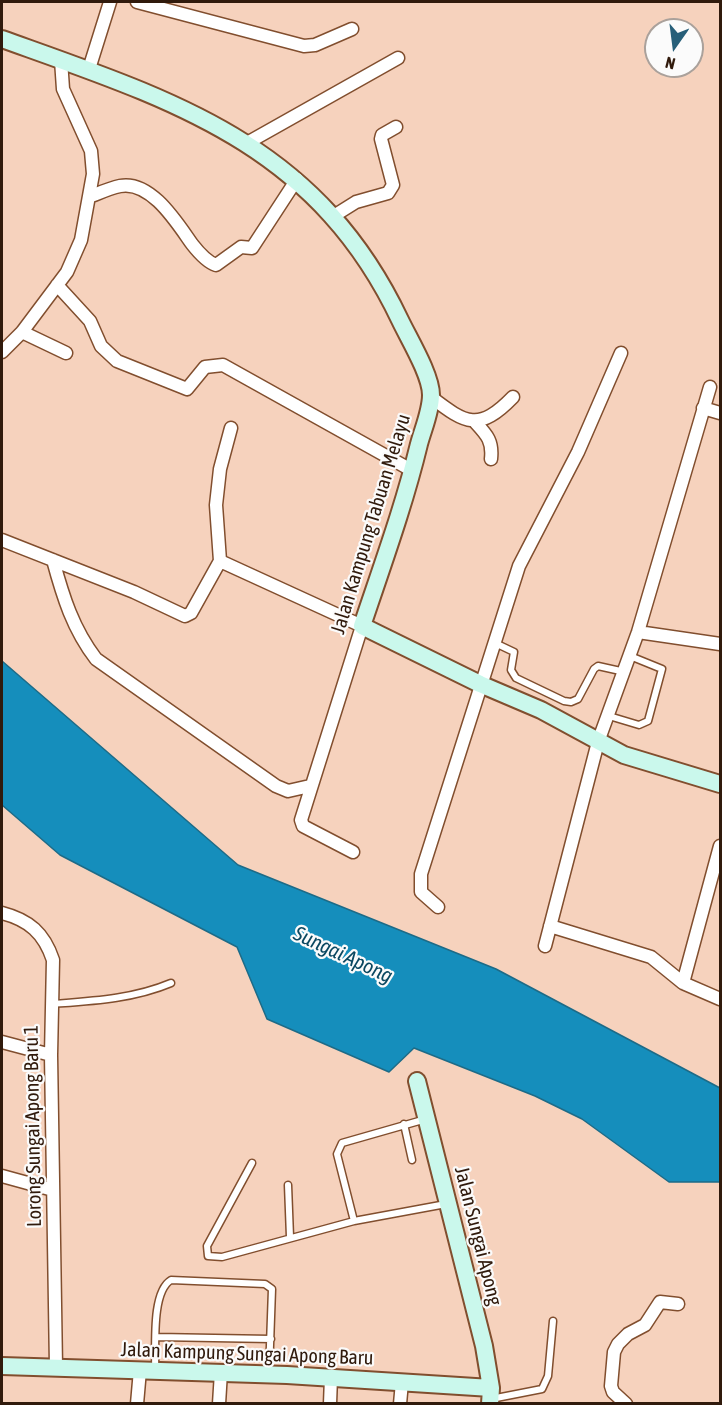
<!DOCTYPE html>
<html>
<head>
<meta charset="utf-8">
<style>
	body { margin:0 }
	#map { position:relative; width:722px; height:1405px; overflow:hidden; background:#f6d2bd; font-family:"Asap Condensed",sans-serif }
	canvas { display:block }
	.frame { position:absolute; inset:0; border:3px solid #301a0c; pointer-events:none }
	.north { position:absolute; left:644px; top:18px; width:60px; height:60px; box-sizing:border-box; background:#fbfbfb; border:2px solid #aaa19b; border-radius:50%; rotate:194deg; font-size:16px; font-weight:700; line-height:24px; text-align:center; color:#301a0c }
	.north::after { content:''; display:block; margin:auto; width:21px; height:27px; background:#275f79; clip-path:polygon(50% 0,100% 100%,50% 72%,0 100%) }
</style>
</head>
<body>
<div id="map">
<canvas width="722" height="1405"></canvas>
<div class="frame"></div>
<div class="north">N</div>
</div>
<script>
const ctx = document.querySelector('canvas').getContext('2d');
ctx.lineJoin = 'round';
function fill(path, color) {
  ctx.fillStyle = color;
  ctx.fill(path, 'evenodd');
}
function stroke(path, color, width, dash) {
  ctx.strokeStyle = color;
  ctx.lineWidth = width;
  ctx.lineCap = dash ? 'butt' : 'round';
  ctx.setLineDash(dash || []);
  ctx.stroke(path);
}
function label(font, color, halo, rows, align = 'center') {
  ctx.font = font + ' "Asap Condensed",sans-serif';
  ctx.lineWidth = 4.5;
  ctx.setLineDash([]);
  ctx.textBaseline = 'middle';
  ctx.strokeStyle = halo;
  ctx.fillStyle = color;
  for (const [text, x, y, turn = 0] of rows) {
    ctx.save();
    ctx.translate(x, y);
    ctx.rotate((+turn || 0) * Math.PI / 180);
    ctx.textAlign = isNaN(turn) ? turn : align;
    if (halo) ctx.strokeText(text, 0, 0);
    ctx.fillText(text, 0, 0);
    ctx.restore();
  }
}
const water = new Path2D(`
	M2 661 238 865 496 969 720 1088V1182H669L582 1119 535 1096 414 1048 389 1072 267 1019 237 947 60 855 2 805Z`);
const lane = new Path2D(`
	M495 643 514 652 511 670 516 678 564 701 571 702 578 699 594 669 598 666 625 672
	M609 716 639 725 648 721 662 669 630 656
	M52 1004C92 1001 133 999 171 983
	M404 1124 412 1160
	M252 1163 207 1246 208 1256 222 1257 354 1221 446 1204
	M288 1185 290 1237
	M354 1221 337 1154 342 1143 426 1119
	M157 1337 271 1339
	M155 1370C156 1347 151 1292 171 1280L265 1284 272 1289 269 1373
	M491 1399 542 1389 548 1376 553 1321`);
const street = new Path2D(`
	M137 2 304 46 315 45 352 29
	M89 69 110 2
	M247 143 398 58
	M89 197C99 193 110 188 120 186 151 180 177 223 192 244 199 253 207 262 216 265L241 247 252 248 297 179
	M332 217 356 202 388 193 393 185 381 139 382 135 396 127
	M57 285 90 321 101 346 117 361 187 389 205 367 223 365 413 471
	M22 332 66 353
	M2 352 22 332 67 272 81 240 93 174 91 151 63 89 61 60
	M431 397C466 424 479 432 513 397
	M703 408 720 413
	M475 422C487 435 493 441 491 459
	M2 540 134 592 185 616 191 613 220 561 216 505 220 469 231 428
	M53 560C63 597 73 629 96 659L276 786 288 791 310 786
	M220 561 362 626 301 820 303 826 353 852
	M638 632 720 644
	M438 907 421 892V874L519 566 578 452 621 353
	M2 913C29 920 44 933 53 960L51 1055 56 1367
	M550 926 651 957 683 983 720 846
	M545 946 598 742 638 632 710 387
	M683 983 720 999
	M2 1042 51 1055
	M2 1176 53 1190
	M137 1404 140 1370
	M219 1404 221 1372
	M330 1404 331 1377
	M400 1404 402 1382
	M626 1404 613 1392 611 1386 614 1352 618 1344 628 1334 645 1325 660 1302 678 1304`);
const secondary = new Path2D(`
	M2 39C172 100 316 143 400 320 409 339 431 375 431 395 431 411 423 429 419 444 404 506 382 566 362 626L480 684 541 710 624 755 720 784
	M417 1081 484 1346 491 1388 490 1404
	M2 1366 287 1375 491 1388`);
const streetNames = [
	["Jalan Kampung Tabuan Melayu",371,524,-73],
	["Lorong Sungai Apong Baru 1",33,1126,-91],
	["Jalan Sungai Apong",478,1236,76],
	["Jalan Kampung Sungai Apong Baru",247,1354,2]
];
const waterNames = [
	["Sungai Apong",343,955,25]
];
fill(water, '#158ebc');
stroke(water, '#1d6b87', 1.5);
stroke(lane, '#814e2e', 9);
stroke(street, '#814e2e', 15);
stroke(secondary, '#814e2e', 20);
stroke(lane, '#fff', 6);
stroke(street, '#fff', 12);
stroke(secondary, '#caf8ec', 16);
label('20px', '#301a0c', '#fbfbfb', streetNames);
label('italic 21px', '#0b4861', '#fbfbfb', waterNames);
</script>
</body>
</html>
